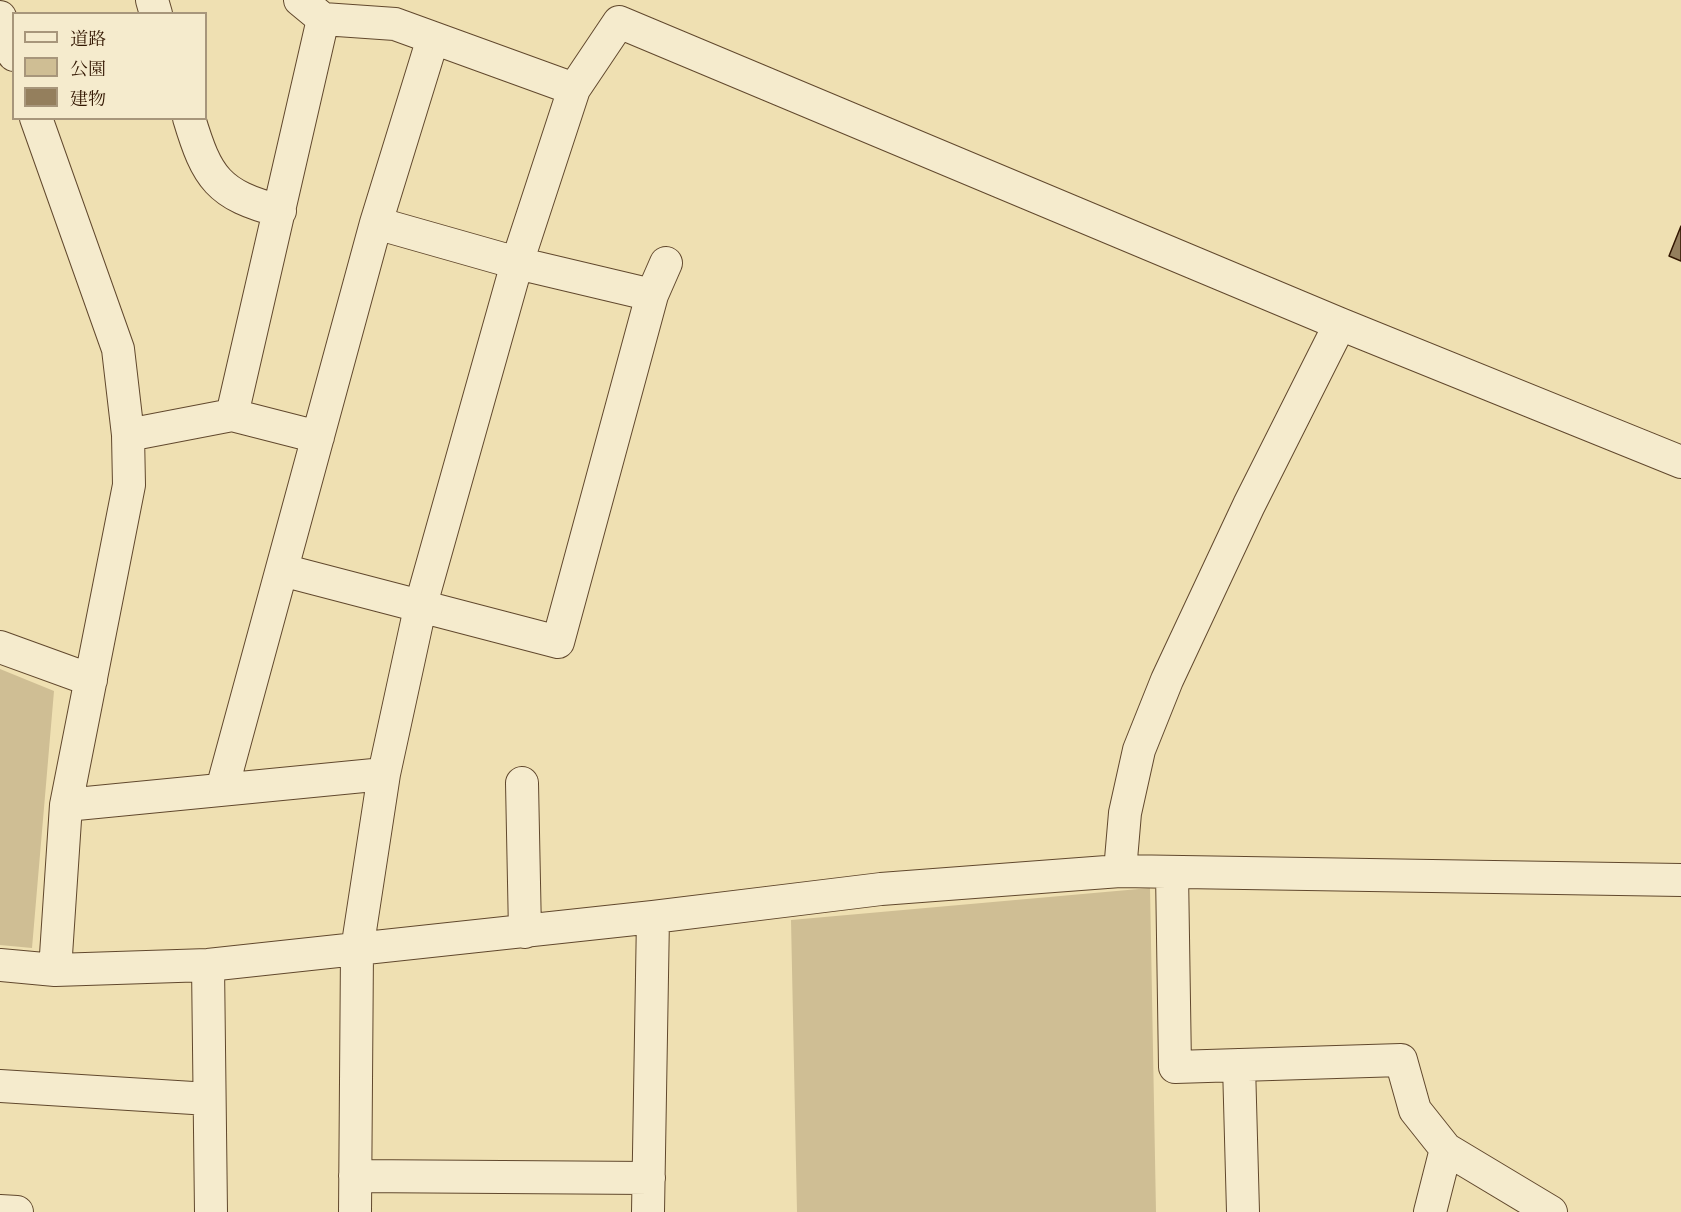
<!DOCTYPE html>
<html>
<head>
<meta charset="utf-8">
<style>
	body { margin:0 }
	#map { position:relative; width:1681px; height:1212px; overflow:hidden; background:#efe0b2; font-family:"IM FELL Double Pica","Noto Serif JP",serif }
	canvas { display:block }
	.legend { position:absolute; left:12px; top:12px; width:195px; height:108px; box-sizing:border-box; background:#f5ebcd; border:2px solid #a7967b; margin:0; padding:8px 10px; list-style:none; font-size:18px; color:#321601 }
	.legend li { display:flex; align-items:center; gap:12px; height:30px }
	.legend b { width:30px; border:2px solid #a7967b }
</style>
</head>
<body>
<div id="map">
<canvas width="1681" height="1212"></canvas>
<ul class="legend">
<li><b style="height:8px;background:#f5ebcd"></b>道路</li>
<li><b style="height:16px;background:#cfbe94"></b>公園</li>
<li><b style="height:16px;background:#947f5d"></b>建物</li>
</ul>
</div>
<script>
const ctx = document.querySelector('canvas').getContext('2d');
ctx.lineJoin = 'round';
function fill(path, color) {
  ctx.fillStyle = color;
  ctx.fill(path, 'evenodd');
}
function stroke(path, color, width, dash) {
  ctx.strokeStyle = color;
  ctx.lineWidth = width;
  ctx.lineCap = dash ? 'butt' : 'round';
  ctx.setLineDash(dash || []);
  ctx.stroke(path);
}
const green = new Path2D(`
	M0 669 54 691 32 948 0 945Z
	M1150 888 1156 1212H797L791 920Z`);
const building = new Path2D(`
	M1681 226V261L1669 256Z`);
const minor = new Path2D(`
	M152 0 156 14
	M300 0 323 19 395 24 574 89
	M0 17 14 55
	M36 118 118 349 128 435 129 485 66 805 55 970
	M189 118C207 178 218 195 280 211
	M376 223 517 263 652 295
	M232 415 323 19
	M128 435 232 415 318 437
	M282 570 558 642 652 295 666 263
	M0 647 91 680
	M522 783 525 932
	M222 789 376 223 433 38
	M66 805 384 774
	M1120 871 1125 813 1139 750 1167 680 1249 505 1340 324
	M1172 872 1175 1067 1401 1060 1415 1110 1446 1149 1551 1212
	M0 965 55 970 208 965 653 917 881 889 1120 871 1681 880
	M208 965 211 1212
	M1239 1065 1243 1212
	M0 1086 209 1099
	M355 1176 649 1178
	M0 1211 17 1212
	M355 1212 357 950 384 774 420 608 517 263 574 89 619 22 1340 324 1681 462
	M648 1212 653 917
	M1430 1212 1446 1149`);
fill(green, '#cfbe94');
fill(building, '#947f5d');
stroke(building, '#321601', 1.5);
stroke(minor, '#61482d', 34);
stroke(minor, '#f5ebcd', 32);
</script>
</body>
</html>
